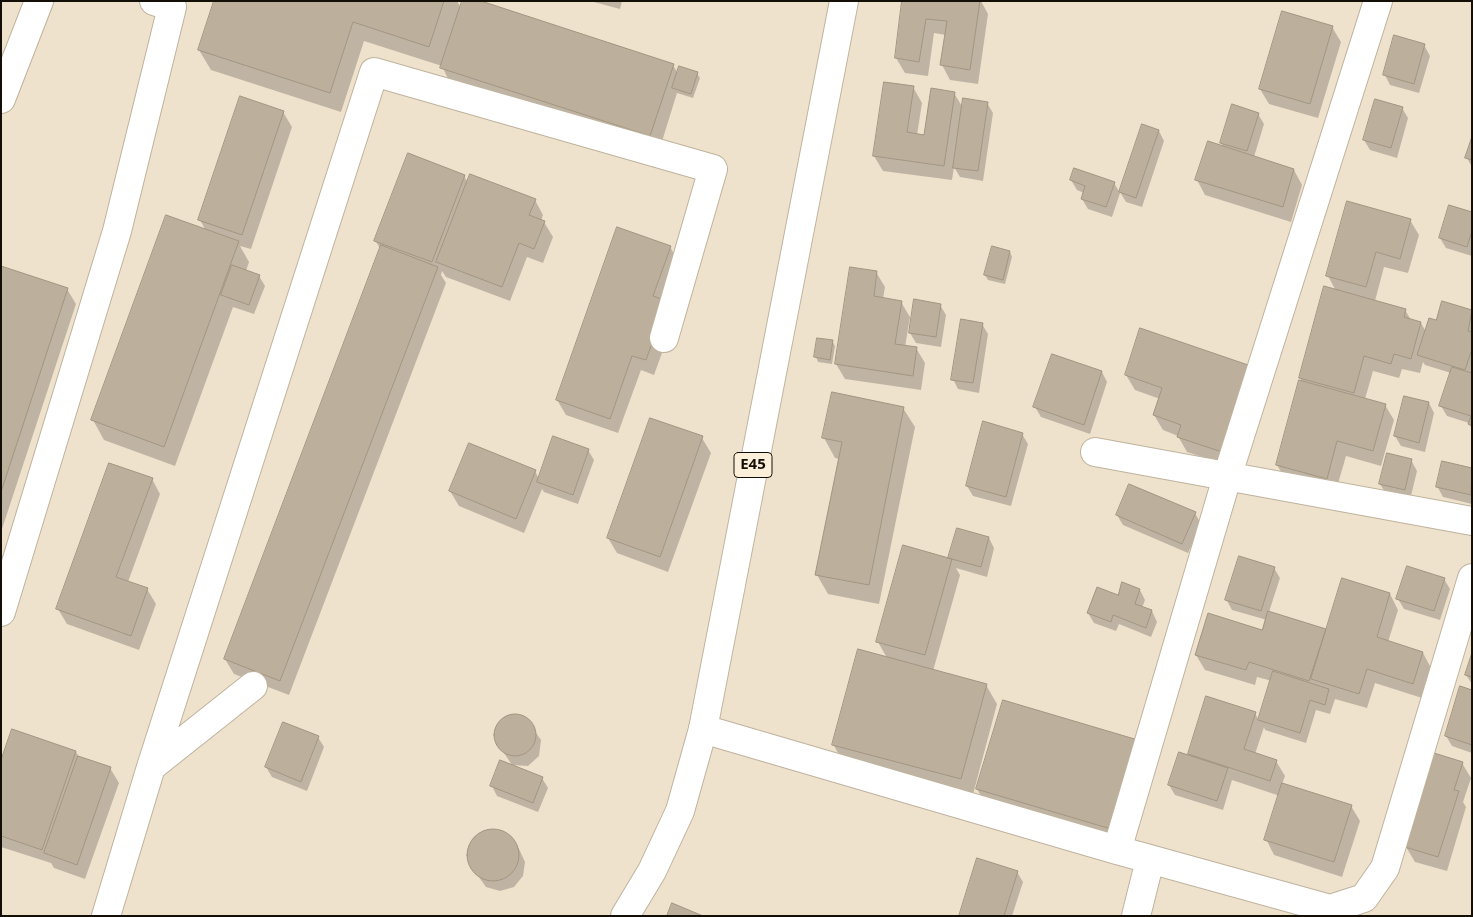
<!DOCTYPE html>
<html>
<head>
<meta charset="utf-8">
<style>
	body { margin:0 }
	#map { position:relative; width:1473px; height:917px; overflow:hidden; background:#efe2cc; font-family:"Open Sans",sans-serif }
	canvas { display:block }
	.frame { position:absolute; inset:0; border:2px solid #130f07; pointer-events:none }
</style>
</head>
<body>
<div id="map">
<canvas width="1473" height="917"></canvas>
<div class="frame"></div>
</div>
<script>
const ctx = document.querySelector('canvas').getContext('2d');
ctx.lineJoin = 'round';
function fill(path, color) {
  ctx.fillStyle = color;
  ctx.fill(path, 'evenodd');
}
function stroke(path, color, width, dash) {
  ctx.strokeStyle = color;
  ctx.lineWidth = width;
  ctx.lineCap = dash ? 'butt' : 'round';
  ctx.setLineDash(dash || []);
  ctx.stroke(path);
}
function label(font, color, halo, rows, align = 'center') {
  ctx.font = font + ' "Open Sans",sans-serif';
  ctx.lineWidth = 4;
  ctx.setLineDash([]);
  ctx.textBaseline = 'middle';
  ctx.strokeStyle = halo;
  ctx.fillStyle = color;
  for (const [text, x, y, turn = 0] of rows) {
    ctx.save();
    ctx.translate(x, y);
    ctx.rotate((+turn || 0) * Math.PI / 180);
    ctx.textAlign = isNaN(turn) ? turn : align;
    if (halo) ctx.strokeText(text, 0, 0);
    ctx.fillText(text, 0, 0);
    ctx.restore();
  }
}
const shadow = new Path2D(`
	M215 1H457L461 8 673 65 678 74 697 73 700 78 693 98 677 93 659 151 450 83 442 66 364 41 341 112 211 70 199 50Z
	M590 1H622L620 9Z
	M904 1H981L988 14 978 84 950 80 942 65 946 35 934 33 928 76 905 73 896 58Z
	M1332 27 1341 42 1318 118 1269 104 1260 89Z
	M1424 45 1430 56 1419 93 1390 85 1385 75Z
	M913 87 922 103 917 135 925 136 954 93 963 108 987 103 993 113 983 181 960 177 954 167 952 180 883 171 874 156Z
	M1402 108 1408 118 1397 158 1370 150 1364 140Z
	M283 112 292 127 251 249 240 246 249 262 246 271 259 276 265 286 254 314 233 307 175 466 104 440 93 420 206 231 200 220Z
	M1258 114 1264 124 1254 157 1294 170 1302 185 1291 222 1205 195 1197 180 1224 148 1221 143Z
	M1159 131 1164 141 1142 207 1126 202 1120 192Z
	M1472 142V167L1467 158Z
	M464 176 468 183 535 200 543 215 541 221 544 222 553 237 543 263 527 257 510 301 446 277 442 271 441 275 446 283 289 695 234 674 225 659 381 250 375 240Z
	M1071 180 1114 183 1120 193 1112 217 1088 209 1082 199 1084 193 1077 190Z
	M1472 213V256L1446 248 1440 238Z
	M1410 220 1419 235 1408 273 1384 267 1375 301 1405 310 1411 320 1421 323 1426 332 1437 322 1443 303 1472 312V429L1469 423 1447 416 1441 406 1451 373 1425 365 1423 362 1420 373 1402 369 1399 378 1373 371 1365 399 1385 405 1394 420 1381 466 1346 456 1335 494 1286 480 1277 465 1302 382 1300 378 1336 291 1328 276Z
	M670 247 679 262 675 317 654 375 641 370 618 433 566 415 557 400Z
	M1010 252 1012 257 1005 284 988 280 985 275Z
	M1 267 67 289 76 304 1 532Z
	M876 272 885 287 883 299 901 302 910 317 905 347 916 348 925 363 921 390 845 379 836 364Z
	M940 305 946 315 941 347 916 343 910 333Z
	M982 324 988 334 979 393 958 389 953 379Z
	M1141 330 1230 466 1187 452 1178 436 1163 430 1154 415 1160 399 1135 390 1126 375Z
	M832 341 835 346 832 364 818 362 816 357Z
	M1102 372 1107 382 1090 434 1041 417 1035 407Z
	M1429 403 1434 413 1425 452 1401 446 1395 436Z
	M903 408 915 427 879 604 828 594 817 575 840 459 835 458 824 438Z
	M1022 434 1028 444 1011 506 973 496 967 486Z
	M702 438 711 453 668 572 617 553 608 538Z
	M588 450 594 460 578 504 544 492 542 489 524 533 459 506 450 491 535 471 539 479Z
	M1411 460 1417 471 1410 500 1386 494 1380 484Z
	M1472 469V504L1443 497 1437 486Z
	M152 479 160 494 128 582 147 589 156 604 139 650 67 624 58 609Z
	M1195 513 1201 524 1188 553 1123 525 1117 515Z
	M989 538 994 548 987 577 956 568 960 575 933 671 986 685 997 704 972 798 844 764 833 744 887 658 878 642 951 560 950 558Z
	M1274 568 1280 578 1269 612 1327 631 1343 580 1390 594 1398 610 1388 642 1423 653 1431 668 1422 698 1375 683 1367 708 1335 699 1330 714 1316 710 1306 743 1265 730 1264 727 1255 754 1276 761 1285 776 1282 784 1351 806 1360 821 1342 877 1274 855 1266 839 1280 796 1232 780 1223 810 1175 795 1169 785 1191 757 1189 754 1255 713 1259 721 1272 681 1257 677 1255 685 1205 670 1196 655 1263 632 1267 620 1232 610 1226 599Z
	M1444 579 1450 589 1440 620 1404 609 1398 599Z
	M1140 590 1145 600 1142 608 1152 611 1157 622 1151 637 1119 624 1116 631 1094 623 1088 613 1118 596Z
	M1472 657V684L1466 675Z
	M1472 691V753L1452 746 1446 736Z
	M509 716 525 717 541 740 539 756 528 766 512 765 496 741 497 726Z
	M318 737 324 747 307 791 272 777 266 767Z
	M1137 741 1122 848 989 809 977 789Z
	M76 752 79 757 110 768 119 783 85 879 54 868 51 863 1 847V764Z
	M1462 763 1471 778 1463 802 1466 807 1447 871 1415 862 1406 847Z
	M542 778 548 788 538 812 497 796 492 786Z
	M486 831H500L512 838 519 849 525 862 523 876 514 887 500 891 486 887 471 866 468 852 474 839Z
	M1017 872 1023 882 1012 916H961Z`);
const building = new Path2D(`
	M214 1H444L429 47 353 22 330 93 198 50Z
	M462 1H481L674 64 650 136 440 68Z
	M902 1H980L970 70 940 65 947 21 926 19 919 62 895 58Z
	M1282 11 1333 26 1310 104 1259 89Z
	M1394 35 1425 44 1414 84 1383 75Z
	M679 66 698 72 691 94 672 88Z
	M884 82 914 86 907 132 924 135 931 88 955 92 944 166 873 156Z
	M240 96 284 111 242 235 198 220Z
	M963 98 988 102 978 171 953 168Z
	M1375 99 1403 107 1391 148 1363 140Z
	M1232 104 1259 113 1247 151 1220 143Z
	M1142 124 1159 130 1136 198 1119 192Z
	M1472 137V160L1465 158Z
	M1208 141 1294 169 1283 207 1195 180Z
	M408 153 465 175 432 262 374 241Z
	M1074 168 1115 182 1106 207 1081 199 1085 186 1070 180Z
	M470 174 536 199 529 215 545 221 534 249 519 243 502 287 436 262Z
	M1347 201 1411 219 1400 259 1376 252 1366 287 1326 276Z
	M1449 205 1472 212V231L1467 247 1439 238Z
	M166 215 239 241 164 447 91 420Z
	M617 227 671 246 653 296 667 301 646 360 632 356 610 419 556 400Z
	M381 245 438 267 280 681 224 659Z
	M992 246 1010 251 1003 280 984 275Z
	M232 265 260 275 249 305 221 295Z
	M1 266 68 288 1 492Z
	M850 267 877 271 874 296 902 301 895 344 917 347 913 376 835 364Z
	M1324 286 1406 309 1404 317 1421 322 1411 359 1394 354 1391 364 1364 356 1354 393 1299 378Z
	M914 299 941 304 936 337 909 333Z
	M1442 301 1472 310 1468 331 1472 332V349L1465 370 1417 355 1429 318 1436 320Z
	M961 319 983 323 973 383 951 380Z
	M1140 328 1251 366 1222 452 1177 437 1181 425 1153 415 1162 388 1125 375Z
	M817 338 833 340 830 360 814 357Z
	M1052 354 1102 371 1084 425 1033 407Z
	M1452 367 1472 373V426L1468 424 1471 416 1439 406Z
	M1299 380 1386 404 1373 451 1337 441 1327 479 1276 465Z
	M832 392 904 407 869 585 815 575 842 442 822 438Z
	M1404 396 1429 402 1419 443 1394 436Z
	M650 418 703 436 660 557 607 538Z
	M983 421 1023 433 1006 497 966 486Z
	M553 436 589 449 573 495 537 482Z
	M469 443 536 470 516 519 449 491Z
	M1387 453 1412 459 1405 490 1379 484Z
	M1442 461 1472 468 1471 495 1436 487Z
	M109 463 153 478 116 577 148 588 131 636 56 609Z
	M1129 484 1196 512 1182 544 1116 515Z
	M957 528 989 537 981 567 948 558Z
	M903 545 952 559 925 655 876 642Z
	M1239 556 1275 567 1261 611 1225 600Z
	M1407 566 1445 578 1434 611 1396 599Z
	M1342 578 1390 593 1377 637 1423 652 1413 684 1367 669 1359 694 1311 679Z
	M1122 582 1140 589 1135 604 1152 610 1146 628 1113 615 1111 622 1087 613 1097 587 1118 595Z
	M1268 611 1326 629 1309 681 1249 662 1246 670 1195 655 1208 613 1262 630Z
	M858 649 987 684 961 779 832 745Z
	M1472 653V677L1465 675Z
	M1273 671 1329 689 1325 705 1310 700 1300 733 1258 720Z
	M1460 686 1472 690V745L1445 736Z
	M1206 696 1256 712 1244 749 1277 760 1270 781 1188 754Z
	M1003 700 1138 740 1111 829 976 789Z
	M494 735a21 21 0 1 1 42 0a21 21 0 1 1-42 0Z
	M283 722 319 736 301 782 265 767Z
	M12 729 76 751 42 850 1 836V760Z
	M1179 752 1228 768 1217 801 1168 785Z
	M1434 753 1463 762 1454 790 1459 791 1438 857 1405 847Z
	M78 756 111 767 77 865 44 853Z
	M500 760 543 777 533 803 490 786Z
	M1282 783 1352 805 1334 862 1264 840Z
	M467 855a26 26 0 1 1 52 0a26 26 0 1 1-52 0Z
	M977 858 1018 871 1004 916H959Z
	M672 903 703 916H667Z`);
const minor = new Path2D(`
	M1 99 39 1
	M1095 452 1472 521
	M1 612 117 231 172 7 154 1
	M703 729 1117 850 1228 474 1378 1
	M151 767 253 686
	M1117 850 1330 909 1364 898 1385 868 1472 578
	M106 916 151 767 374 72 713 169 664 338
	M1136 916 1150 860`);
const highway = new Path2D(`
	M625 916 652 871 680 811 703 729 844 1`);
const shields = [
	[753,465,38]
];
const shieldNames = [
	["E45",753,465]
];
fill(shadow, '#0003');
fill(building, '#bcaf9b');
stroke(building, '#a19581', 1);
stroke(minor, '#bfb39e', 30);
stroke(highway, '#bfb39e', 30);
stroke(minor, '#fff', 28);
stroke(highway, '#fff', 28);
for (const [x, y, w] of shields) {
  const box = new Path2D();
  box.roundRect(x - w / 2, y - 12.5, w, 25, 4);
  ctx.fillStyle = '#fcefd9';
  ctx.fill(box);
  stroke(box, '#130f07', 1);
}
label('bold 15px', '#130f07', null, shieldNames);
</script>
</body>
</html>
